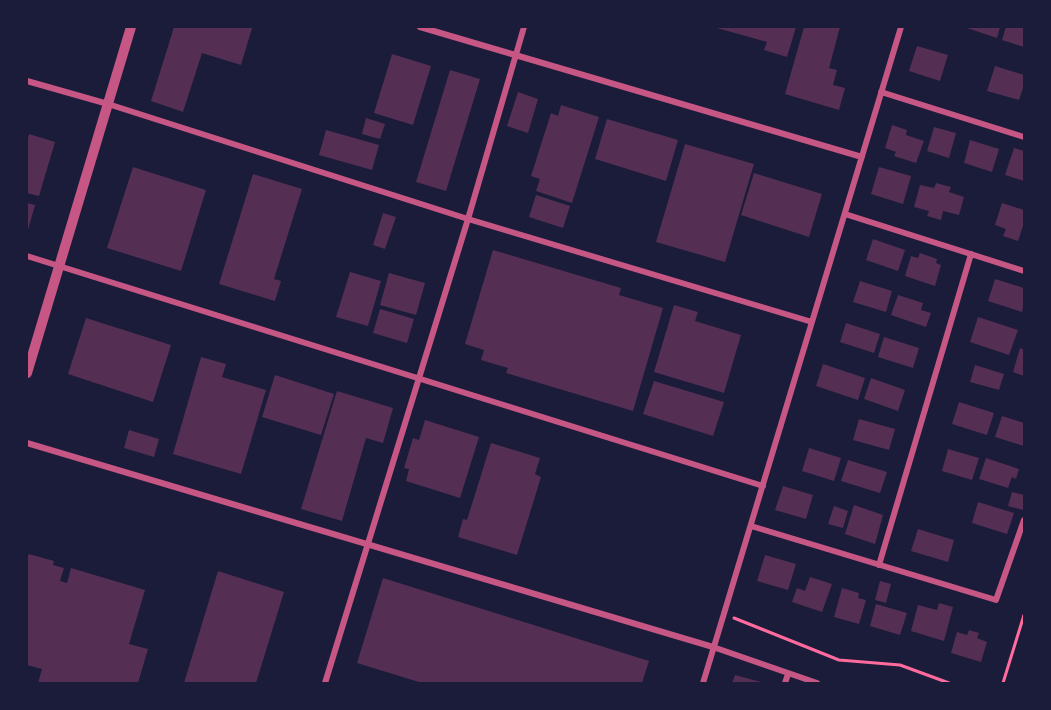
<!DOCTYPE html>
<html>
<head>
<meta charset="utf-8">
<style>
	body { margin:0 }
	#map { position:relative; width:1051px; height:710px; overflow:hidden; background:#1b1b3a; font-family:"DM Sans",sans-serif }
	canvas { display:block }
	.frame { position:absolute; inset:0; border:28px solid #1b1b3a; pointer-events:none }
</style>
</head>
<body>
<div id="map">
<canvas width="1051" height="710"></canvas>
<div class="frame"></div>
</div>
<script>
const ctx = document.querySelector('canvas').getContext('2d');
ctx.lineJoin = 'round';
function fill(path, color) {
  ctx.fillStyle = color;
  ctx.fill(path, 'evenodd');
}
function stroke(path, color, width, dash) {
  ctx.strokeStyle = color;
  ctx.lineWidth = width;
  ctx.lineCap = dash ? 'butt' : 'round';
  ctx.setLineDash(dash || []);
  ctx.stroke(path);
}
const building = new Path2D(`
	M174 27 252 28 241 65 202 53 183 112 151 101Z
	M796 27 787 57 764 50 767 42 717 28Z
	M804 27H840L829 68 837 70 833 85 845 88 839 110 785 94Z
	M964 27H1000L997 38Z
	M1006 27H1024V47L1002 40Z
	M917 46 948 55 940 81 909 71Z
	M392 54 431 66 413 125 374 113Z
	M995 66 1024 75V85L1019 100 987 91Z
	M450 70 480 79 446 191 416 182Z
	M518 92 538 99 528 133 507 126Z
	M561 105 599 117 572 203 536 191 540 179 531 176 551 113 558 116Z
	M366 118 385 124 380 139 362 134Z
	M607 119 678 140 666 181 595 159Z
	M892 125 907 130 906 135 924 141 916 163 894 156 896 152 885 148Z
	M934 127 956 133 949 158 927 151Z
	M326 130 379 145 372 170 319 155Z
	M29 134 55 142 39 196 27 193V142Z
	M970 140 999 149 992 172 964 163Z
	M685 144 754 164 725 262 656 242Z
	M1014 148 1024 151V181L1005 175Z
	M133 167 206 190 181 271 107 248Z
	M879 167 911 176 903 204 871 194Z
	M754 173 822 194 809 237 741 215Z
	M253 174 302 189 274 279 281 281 275 301 219 284Z
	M936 183 951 187 949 192 964 197 959 215 943 211 941 220 927 216 929 211 914 207 920 185 934 188Z
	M536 195 570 206 563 228 529 217Z
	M27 203 35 205 28 230H27Z
	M1002 203 1024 210V223L1018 241 1003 236 1006 229 995 225Z
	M383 213 396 217 385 249 373 245Z
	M873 239 905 250 898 271 866 260Z
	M493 250 621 288 619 295 663 308 633 411 506 373 508 368 481 360 484 350 465 344Z
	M920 253 937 259 936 263 941 265 935 286 905 276 911 256 918 258Z
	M350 272 381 281 368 326 336 317Z
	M389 273 425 283 416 315 380 305Z
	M995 279 1024 288V304L1022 312 988 301Z
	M860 281 892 291 886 312 853 302Z
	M898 295 923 303 921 310 931 313 926 327 891 315Z
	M674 305 698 312 695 321 741 335 724 393 654 372Z
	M380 309 414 319 407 343 373 333Z
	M978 317 1018 330 1009 355 970 342Z
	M86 318 171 345 153 402 68 374Z
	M846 323 880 334 874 353 840 342Z
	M884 337 919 348 913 368 878 357Z
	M1020 348 1024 350V376L1013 372Z
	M201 357 226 364 222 377 266 390 241 474 173 454Z
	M823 364 865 378 858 400 816 386Z
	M975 365 1004 374 999 390 970 382Z
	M275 375 334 394 321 435 262 417Z
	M871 378 905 390 898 411 864 399Z
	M654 381 724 402 713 436 643 414Z
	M337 391 393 408 383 443 366 438 342 521 301 509Z
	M959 402 994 413 987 435 952 424Z
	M1002 416 1024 423V446L995 437Z
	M859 419 895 429 889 450 853 440Z
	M425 420 479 437 460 498 406 481 409 469 404 468 413 438 419 440Z
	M129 430 159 439 154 457 124 448Z
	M491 443 540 458 535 474 541 477 517 555 458 537 463 519 467 520Z
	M809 448 841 458 834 481 802 471Z
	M948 449 979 458 972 480 942 471Z
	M986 458 1019 469 1016 479 1012 477 1008 488 979 479Z
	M848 460 887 472 880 493 841 481Z
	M783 486 813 495 806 519 775 510Z
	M1012 492 1024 495 1023 510 1008 506Z
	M978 502 1014 513 1007 534 972 523Z
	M854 505 883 515 875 544 845 534Z
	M834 506 848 511 843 528 828 524Z
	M918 529 954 540 948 562 911 551Z
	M29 554 54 561 53 565 64 568 60 581 67 583 71 568 145 590 129 644 148 649 138 683H38L42 669 27 665V558Z
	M765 555 796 564 788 590 757 581Z
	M218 571 284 592 256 683H184Z
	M810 577 832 584 822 612 792 602 797 588 805 591Z
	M383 578 649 661 642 683H422L357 663Z
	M880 581 891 584 886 603 875 600Z
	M842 588 859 593 858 598 866 600 859 624 834 617Z
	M939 603 953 607 944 641 911 631 918 605 937 610Z
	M876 604 907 613 900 635 870 626Z
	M969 630 979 633 977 638 987 642 981 662 951 653 957 632 967 635Z
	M735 675 761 682 760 683H732Z`);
const path = new Path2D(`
	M734 618 839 660 900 665 949 683
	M1003 683 1024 615`);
const minor = new Path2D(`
	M420 27 862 157
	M27 81 108 104 468 219 812 322
	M881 92 1024 137
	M845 214 1024 271
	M27 256 763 486
	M27 443 713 647 817 683
	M751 526 996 600 1024 520
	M879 565 971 254
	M325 683 468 219 524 27
	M703 683 901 27
	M785 683 788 674`);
const tertiary = new Path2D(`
	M27 373 131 27`);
fill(building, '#542f53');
stroke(path, '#ff6b9d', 3);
stroke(minor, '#c65784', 6);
stroke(tertiary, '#c65784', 10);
</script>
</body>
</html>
